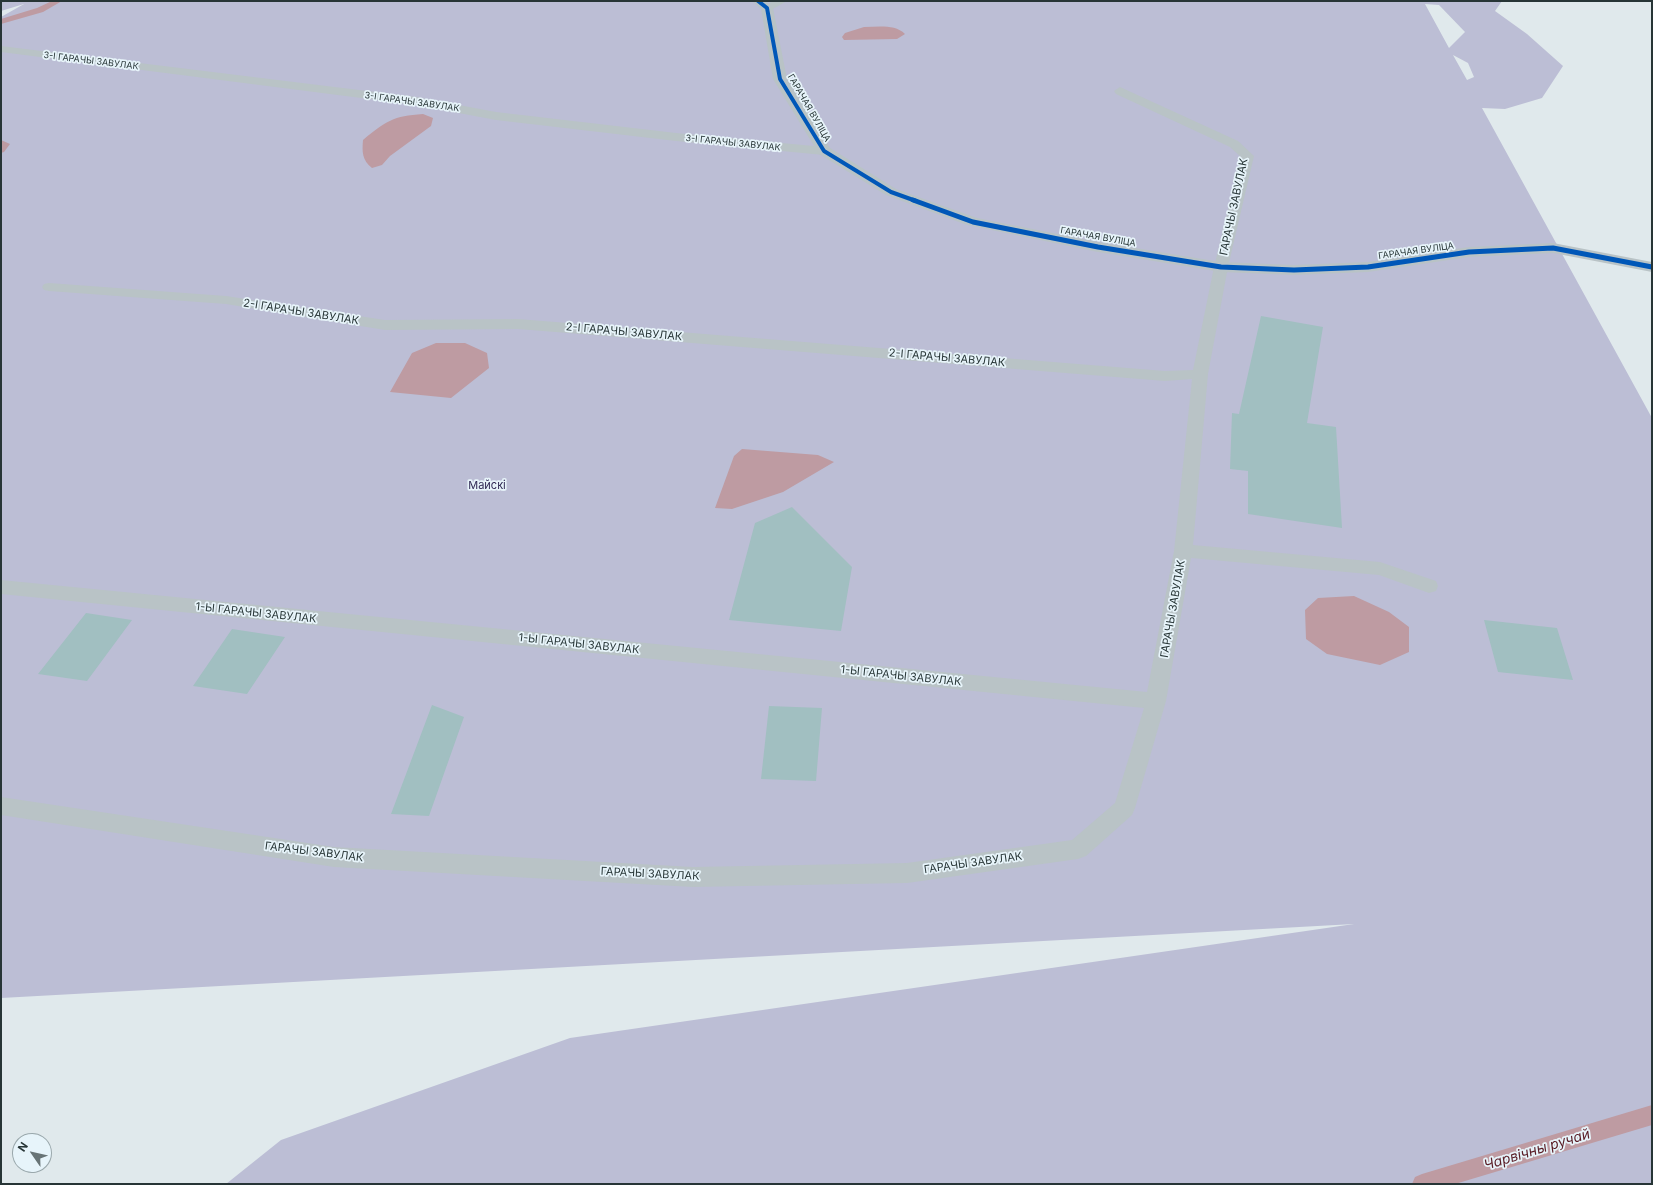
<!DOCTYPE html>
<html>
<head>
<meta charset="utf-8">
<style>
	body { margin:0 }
	#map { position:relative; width:1653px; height:1185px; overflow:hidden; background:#e0e9ec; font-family:Inter,sans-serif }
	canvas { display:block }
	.frame { position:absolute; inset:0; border:2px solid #273536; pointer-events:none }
	.north { position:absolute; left:12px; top:1133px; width:40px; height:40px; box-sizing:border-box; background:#e7f4fa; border:1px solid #9aa8ac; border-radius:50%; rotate:304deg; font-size:11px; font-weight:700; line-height:16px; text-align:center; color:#273536 }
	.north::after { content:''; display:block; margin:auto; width:14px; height:18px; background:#687476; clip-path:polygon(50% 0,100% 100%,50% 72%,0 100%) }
</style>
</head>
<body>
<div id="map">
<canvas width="1653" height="1185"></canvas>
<div class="frame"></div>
<div class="north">N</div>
</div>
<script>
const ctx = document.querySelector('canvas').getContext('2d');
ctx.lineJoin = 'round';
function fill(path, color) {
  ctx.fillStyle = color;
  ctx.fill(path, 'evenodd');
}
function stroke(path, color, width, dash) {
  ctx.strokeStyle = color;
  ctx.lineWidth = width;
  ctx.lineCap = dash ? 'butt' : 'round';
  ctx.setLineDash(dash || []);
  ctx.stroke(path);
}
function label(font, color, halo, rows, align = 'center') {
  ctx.font = font + ' Inter,sans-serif';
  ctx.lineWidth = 3.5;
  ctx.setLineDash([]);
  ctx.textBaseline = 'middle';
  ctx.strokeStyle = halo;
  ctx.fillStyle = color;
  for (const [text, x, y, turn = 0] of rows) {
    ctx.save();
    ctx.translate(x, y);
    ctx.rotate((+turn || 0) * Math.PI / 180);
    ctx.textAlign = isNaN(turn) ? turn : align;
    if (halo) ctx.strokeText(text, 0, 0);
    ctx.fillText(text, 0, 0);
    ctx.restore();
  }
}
const green = new Path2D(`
	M1 1H1502L1495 11 1527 34 1563 66 1542 98 1505 109 1482 108 1652 418V1184H226L281 1140 570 1038 1354 924 1 998V17L24 4 1 11ZM1425 4 1439 5 1465 32 1449 48ZM1453 55 1468 63 1474 77 1467 80Z`);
const water = new Path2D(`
	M864 27C878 27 895 24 905 34L897 39 844 40 842 37 845 33Z
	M423 114 433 118 431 126 390 156 382 165 372 168C362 160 362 152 363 140 386 121 393 116 423 114Z
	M436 343H465L487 353 489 368 451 398 390 392 412 353Z
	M742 449 818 455 834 462 783 492 732 509 715 508 734 456Z
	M1354 596 1389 612 1409 627V652L1380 665 1327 654 1306 639 1305 610 1318 598Z`);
const stream = new Path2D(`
	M52 1H62L43 12 1 24V19L37 8Z
	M1 140 10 144 4 152 1 153Z
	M1652 1105V1125L1455 1184H1412L1415 1177 1422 1174Z`);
const building = new Path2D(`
	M1261 316 1323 327 1307 423 1336 427 1342 528 1248 514V471L1230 469 1232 413 1239 414Z
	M792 507 852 567 841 631 729 620 755 523Z
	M86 613 132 620 87 681 38 674Z
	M1484 620 1557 628 1573 680 1498 672Z
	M232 629 285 637 247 694 193 686Z
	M432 705 464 717 429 816 391 814Z
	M769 706 822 708 816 781 761 779Z`);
const lane = new Path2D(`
	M773 1H787L771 10H763L762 8Z
	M1 46 416 97 496 112 676 133 824 147 830 151 824 155 676 141 496 120 416 105 1 52Z
	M1120 87 1238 141 1254 156 1228 267 1208 374 1193 545 1380 562 1436 581 1438 586 1436 591 1429 593 1379 575 1191 558 1166 701 1135 808 1132 815 1086 856 1078 859 907 883 693 887 334 867 1 815V797L334 847 693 867 907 863 1072 840 1115 803 1144 708 1 594V580L1147 692 1174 551 1192 379 1165 381 518 329 385 330 226 304 49 291 44 290 42 287 44 284 49 283 226 296 385 320 518 319 1165 371 1193 370 1214 267 1241 157 1230 147 1116 94 1114 91Z`);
const street = new Path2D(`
	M752 1H766L773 8 787 79 830 148 896 189 977 218 1098 242 1221 262 1294 265 1368 262 1469 247 1553 243 1652 262V272L1553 253 1469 257 1368 272 1294 275 1221 272 1098 252 967 225 886 195 819 154 773 79 761 9Z`);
const cyclewayFar1 = new Path2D(`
	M758 1 767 8 780 79 824 151 891 192 916 201`);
const cycleway = new Path2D(`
	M913 200 973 222 1098 247 1221 267 1294 270 1368 267 1469 252 1553 248 1652 267`);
const farStreetnames = [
	["3-І ГАРАЧЫ ЗАВУЛАК",91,61,7],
	["3-І ГАРАЧЫ ЗАВУЛАК",412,102,8],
	["ГАРАЧАЯ ВУЛІЦА",809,108,60],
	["3-І ГАРАЧЫ ЗАВУЛАК",733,143,6],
	["ГАРАЧАЯ ВУЛІЦА",1098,237,10],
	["ГАРАЧАЯ ВУЛІЦА",1416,251,-8]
];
const streetNames = [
	["ГАРАЧЫ ЗАВУЛАК",1234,207,-78],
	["2-І ГАРАЧЫ ЗАВУЛАК",301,312,9],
	["2-І ГАРАЧЫ ЗАВУЛАК",624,332,5],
	["2-І ГАРАЧЫ ЗАВУЛАК",947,358,5],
	["ГАРАЧЫ ЗАВУЛАК",1173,609,-80],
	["1-Ы ГАРАЧЫ ЗАВУЛАК",256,613,6],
	["1-Ы ГАРАЧЫ ЗАВУЛАК",579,644,6],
	["1-Ы ГАРАЧЫ ЗАВУЛАК",901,676,6],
	["ГАРАЧЫ ЗАВУЛАК",314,852,7],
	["ГАРАЧЫ ЗАВУЛАК",973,863,-8],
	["ГАРАЧЫ ЗАВУЛАК",650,874,3]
];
const parkNames = [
	["Майскі",487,486]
];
const nearWaternames = [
	["Чарвічны ручай",1537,1150,-17]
];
fill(green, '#bcbed5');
fill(water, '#be9ba2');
fill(stream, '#be9ba2');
fill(building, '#a1bfc1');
fill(lane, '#b9c3c6');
fill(street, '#b9c3c6');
stroke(cyclewayFar1, '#0057b8', 4);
stroke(cycleway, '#0057b8', 5);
label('9px', '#273536', '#e7f4fa', farStreetnames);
label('11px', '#273536', '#e7f4fa', streetNames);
label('11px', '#312a55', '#e7f4fa', parkNames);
label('italic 14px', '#591c25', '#e7f4fa', nearWaternames);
</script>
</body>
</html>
